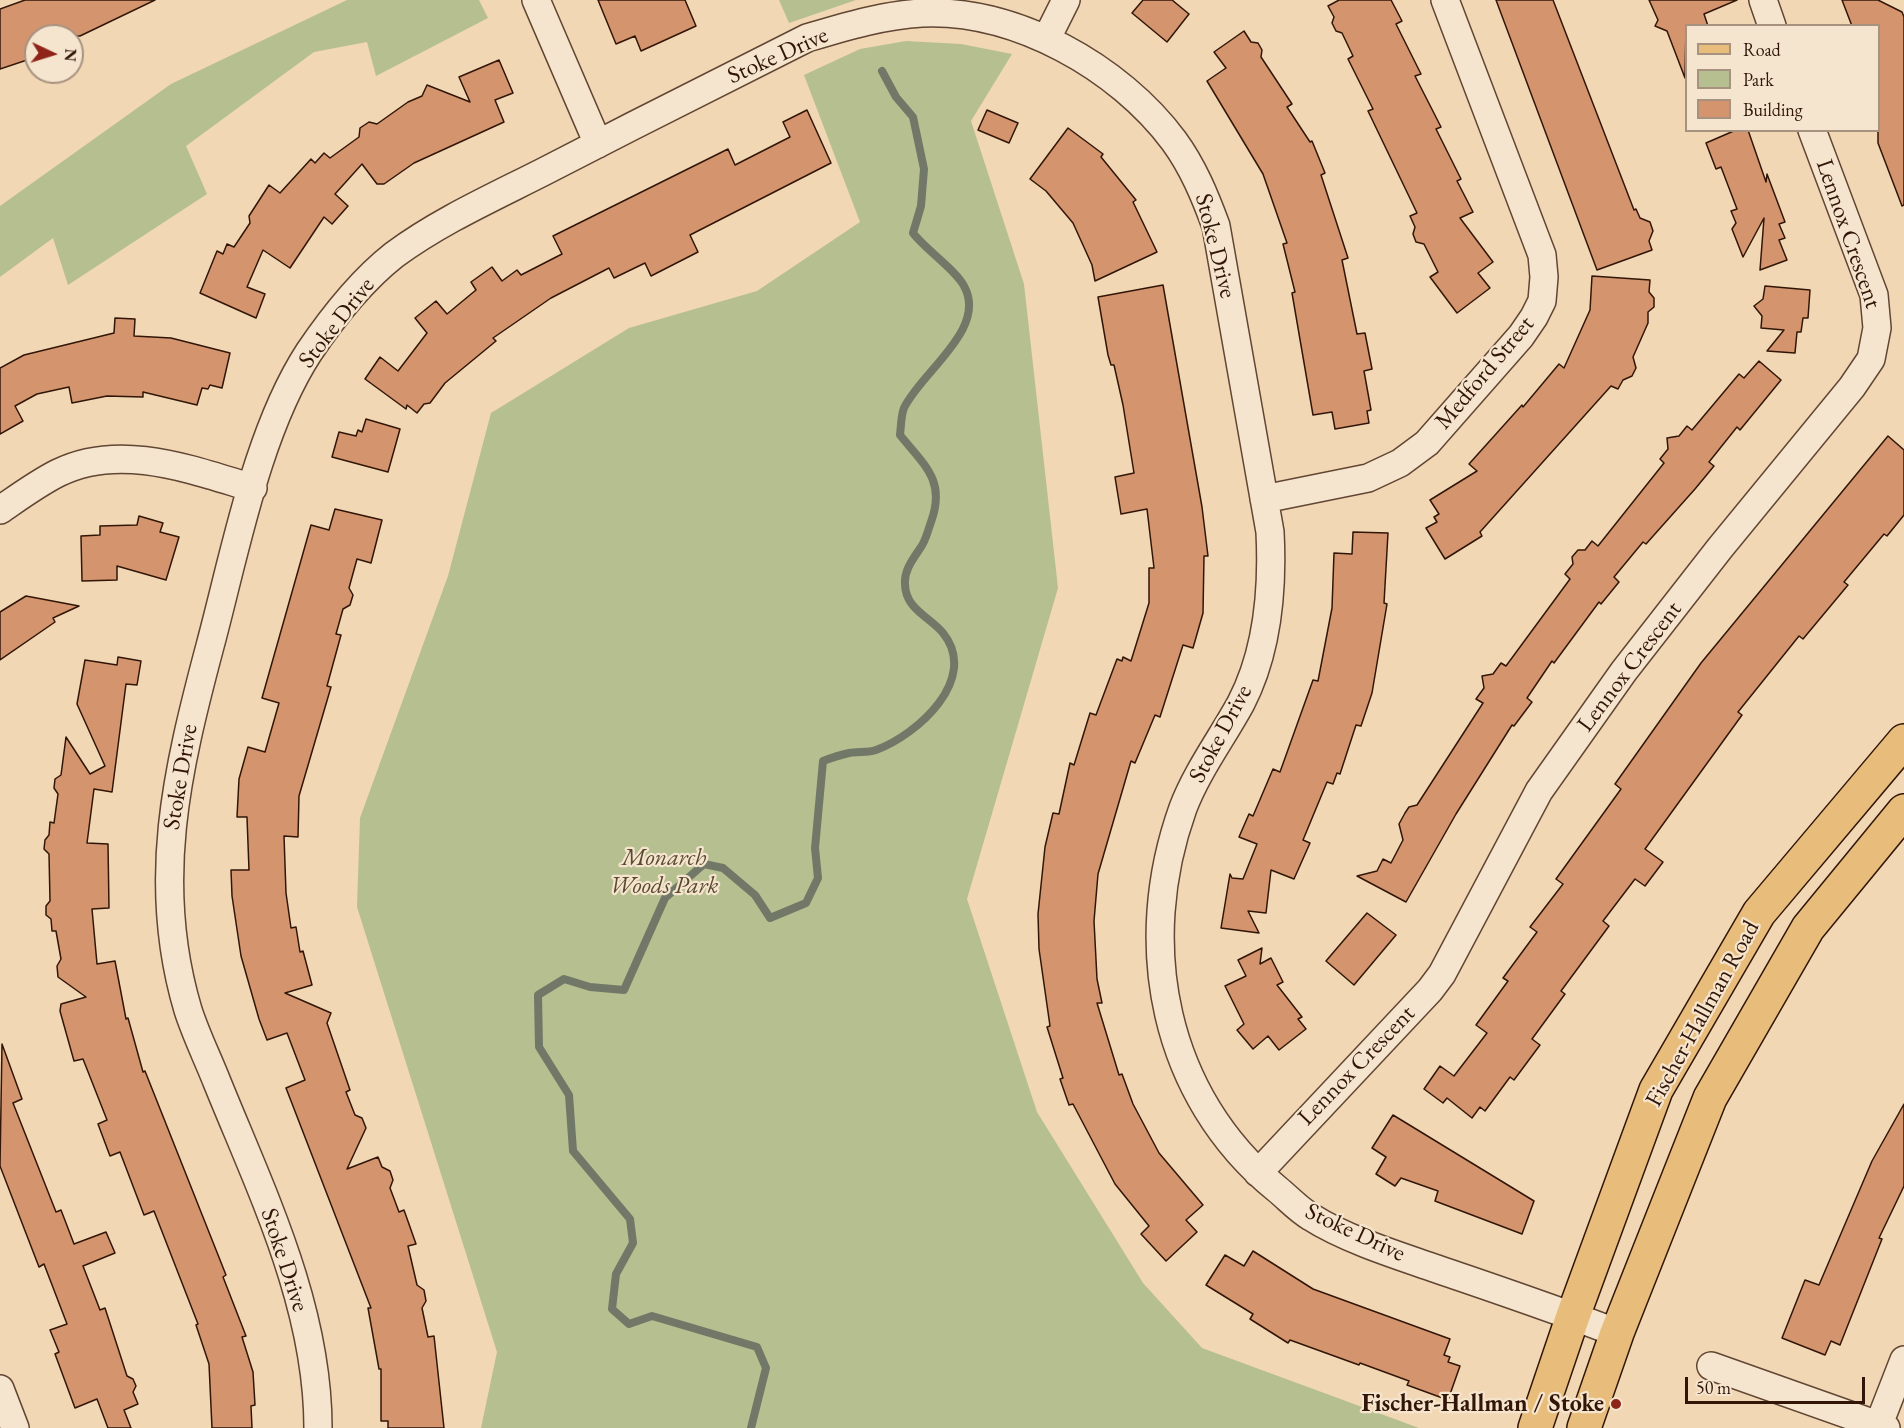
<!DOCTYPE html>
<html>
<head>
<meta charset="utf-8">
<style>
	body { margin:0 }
	#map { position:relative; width:1904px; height:1428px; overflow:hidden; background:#f1d7b4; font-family:"EB Garamond",serif }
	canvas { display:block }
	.legend { position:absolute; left:1685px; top:24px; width:195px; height:108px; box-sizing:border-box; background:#f6e5ce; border:2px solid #a7927f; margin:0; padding:8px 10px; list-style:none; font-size:18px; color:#311608 }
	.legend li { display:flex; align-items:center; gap:12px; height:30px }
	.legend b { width:30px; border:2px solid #a7927f }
	.north { position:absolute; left:24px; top:24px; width:60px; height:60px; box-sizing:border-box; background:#f6e5ce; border:2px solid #a7927f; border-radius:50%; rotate:94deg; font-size:16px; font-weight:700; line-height:24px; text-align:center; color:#311608 }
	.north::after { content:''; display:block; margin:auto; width:21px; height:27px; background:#8f2418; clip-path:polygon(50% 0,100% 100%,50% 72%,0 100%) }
	.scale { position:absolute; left:1685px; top:1377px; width:180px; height:27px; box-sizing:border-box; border:3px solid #311608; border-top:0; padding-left:8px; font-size:18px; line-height:21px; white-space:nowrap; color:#311608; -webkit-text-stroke:4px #f6e5ce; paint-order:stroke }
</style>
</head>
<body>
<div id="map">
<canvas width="1904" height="1428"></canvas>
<ul class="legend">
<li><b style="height:8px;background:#e8bc7a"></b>Road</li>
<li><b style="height:16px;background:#b6bf90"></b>Park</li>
<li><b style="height:16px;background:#d4956e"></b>Building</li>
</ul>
<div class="north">N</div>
<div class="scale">50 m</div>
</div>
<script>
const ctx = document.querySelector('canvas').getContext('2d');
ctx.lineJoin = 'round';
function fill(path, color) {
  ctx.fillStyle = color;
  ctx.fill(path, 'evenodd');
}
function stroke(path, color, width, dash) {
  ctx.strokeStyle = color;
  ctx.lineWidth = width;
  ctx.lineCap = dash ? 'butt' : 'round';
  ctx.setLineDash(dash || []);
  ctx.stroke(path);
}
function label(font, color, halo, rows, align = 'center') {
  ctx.font = font + ' "EB Garamond",serif';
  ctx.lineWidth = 4.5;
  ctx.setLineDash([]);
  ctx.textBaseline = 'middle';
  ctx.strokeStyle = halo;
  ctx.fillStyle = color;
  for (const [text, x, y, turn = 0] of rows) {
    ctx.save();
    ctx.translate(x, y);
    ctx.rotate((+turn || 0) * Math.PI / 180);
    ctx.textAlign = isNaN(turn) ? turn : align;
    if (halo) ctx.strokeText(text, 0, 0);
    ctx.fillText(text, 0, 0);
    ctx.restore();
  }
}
const green = new Path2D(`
	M347 0H479L488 18 376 76 367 42 314 52 186 146 207 194 68 285 53 238 0 277V206L171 84Z
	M779 0H856L789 23Z
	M906 41 961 44 1012 54 971 121 1024 284 1058 588 967 899 1037 1112 1143 1283 1202 1348 1419 1428H481L497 1352 357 907 360 818 448 576 491 413 629 328 757 291 860 222 804 75 860 49Z`);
const stream = new Path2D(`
	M751 1428 766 1368 757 1347 652 1316 629 1324 612 1309 616 1274 633 1243 630 1219 573 1151 569 1095 539 1047 538 995 564 979 590 987 624 990 665 898 704 864 723 868 755 895 770 918 806 903 818 878 815 848 823 761C831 758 840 755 849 753 857 751 868 753 876 750 917 735 980 679 943 633 930 617 905 609 905 584 904 570 913 559 921 547 926 540 928 530 931 522 946 481 925 466 900 435 901 427 901 415 904 408 921 372 988 329 964 286 956 270 926 250 913 233L921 206 924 169 913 117 896 97 882 71`);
const building = new Path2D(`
	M25 0H155L80 36H36V57L0 69V9Z
	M598 0H685L696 26 641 51 635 36 616 44Z
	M1143 0H1172L1189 14 1167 42 1132 13Z
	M1339 0H1391L1402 21 1396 24 1421 74 1415 76 1441 127 1436 129 1461 179 1457 181 1473 212 1460 218 1493 262 1478 273 1490 288 1457 313 1430 277 1438 272 1424 244 1416 242 1413 234 1415 227 1410 216 1417 213 1368 111 1373 109 1348 59 1353 56 1342 33 1336 31 1332 23 1334 17 1328 6Z
	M1496 0H1553L1634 210 1636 209 1640 218 1650 222 1653 231 1649 241 1652 250 1597 270Z
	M1649 0H1737L1704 14 1708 26H1686L1685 78 1667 31 1655 26 1658 20Z
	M1842 0H1878L1902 12 1904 17V205L1902 206 1878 143V26H1852Z
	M1244 31 1251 42 1258 43 1262 50 1261 57 1292 104 1287 107 1310 142 1312 141 1325 173 1321 175 1348 258 1342 260 1357 334 1365 333 1372 369 1364 371 1371 410 1367 411 1369 423 1335 429 1332 412 1313 415 1292 293 1295 292 1283 244 1287 243 1263 174 1207 81 1226 68 1214 52Z
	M499 60 513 93 495 100 504 122 414 163 384 184H377L362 164 335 194 348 206 332 224 324 217 290 268 263 250 247 287 265 294 256 318 200 293 217 251 223 254 227 244 234 247 250 223 249 216 269 185 280 193 311 159 315 163 324 153 330 158 359 137 360 128 369 122 377 124 408 102 422 96 427 85 470 102 459 77Z
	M807 110 831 163 690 235 698 252 651 276 645 263 614 278 609 268 551 298 493 338 496 341 445 383 430 403 424 404 417 413 407 405 406 409 365 379 380 357 398 371 427 333 415 318 436 301 447 314 476 290 471 282 492 267 502 281 517 270 521 275 562 254 553 236 728 149 735 165 790 137 783 122Z
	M987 110 1018 123 1009 143 978 130Z
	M1068 128 1103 154 1101 157 1136 200 1133 202 1157 252 1095 281 1092 265 1073 223 1046 191 1030 179Z
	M1736 130H1748L1766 182 1767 174 1785 222 1779 224 1785 238 1779 240 1787 260 1760 270 1764 218 1743 257 1732 229 1736 223 1731 211 1737 209 1721 167 1716 169 1706 143Z
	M1592 276 1650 280 1649 292 1654 298V307L1648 312V323L1633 357 1636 368 1632 376 1623 380 1618 389 1611 386 1480 532 1482 536 1445 559 1426 528 1437 522 1434 517 1439 514 1430 500 1477 471 1469 464 1522 405 1523 407 1559 364 1564 368 1590 310Z
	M1163 285 1202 507 1208 556H1204L1203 613 1193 648 1183 645 1160 717 1155 715 1135 763 1131 761 1098 874 1094 921 1097 979 1102 1003H1097L1119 1075 1122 1074 1133 1104 1159 1153 1203 1205 1186 1220 1197 1232 1166 1261 1141 1234 1149 1226 1115 1184 1073 1104 1069 1105 1060 1079 1063 1078 1047 1027 1050 1026 1039 949 1038 914 1045 847 1053 813 1059 814 1070 763 1074 765 1090 713 1096 715 1117 659 1122 661 1123 657 1131 661 1149 603V568H1154L1147 509 1121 514 1115 477 1134 473 1123 405 1114 365H1111L1108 355 1098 297Z
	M1765 286 1810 290 1808 318H1803L1801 332H1797L1795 353 1767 351 1784 330 1761 328 1762 316 1754 306 1763 299Z
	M115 318 135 319 134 336 171 338 230 353 222 388 210 385 208 389 202 388 197 405 143 392V397L107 396 72 403 69 387 37 394 15 406 23 421 0 434V368L24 355 114 333Z
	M1759 361 1781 380 1740 430 1737 427 1709 462 1714 466 1695 489 1646 544 1643 542 1614 577 1619 582 1601 604 1599 602 1554 663 1552 661 1527 698 1532 702 1514 726 1512 725 1456 814 1406 902 1357 876 1377 871 1383 859 1391 863 1403 840 1399 824 1405 813 1409 807 1417 805 1483 703 1476 699 1484 688 1482 676 1493 674 1501 663 1506 666 1570 579 1565 574 1573 564 1572 557 1578 550H1585L1592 541 1598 546 1664 463 1660 459 1668 449 1667 438 1679 436 1687 426 1692 430 1739 374 1744 378Z
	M366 419 400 429 388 472 332 457 339 432 356 436 358 430 362 432Z
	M1888 436 1904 450V515L1887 536 1884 534 1844 582 1848 585 1803 639 1799 636 1738 712 1742 715 1645 849 1663 862 1645 886 1635 879 1603 921 1609 926 1561 991 1565 994 1532 1039 1540 1045 1514 1080 1510 1077 1485 1111 1480 1107 1472 1118 1447 1098 1443 1103 1424 1089 1440 1066 1454 1076 1487 1033 1476 1025 1508 981 1503 978 1537 932 1530 927 1563 884 1556 879 1621 789 1615 784 1701 663Z
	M335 509 382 520 371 563 357 559 349 588 353 595 350 605 343 609 336 634 341 635 327 686 331 687 299 796 298 837 284 836 286 893 291 928 296 927 300 952 303 951 312 985 285 993 331 1013 327 1023 350 1090 346 1092 355 1115 362 1118 366 1128 347 1169 378 1157 382 1167 390 1171 393 1180 390 1188 399 1212 404 1210 416 1244 408 1246 417 1285 424 1290 426 1301 422 1308 428 1337 434 1336 444 1428H388V1421H381V1369H379L368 1308H371L286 1088 305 1080 287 1033 267 1040 259 1019 241 956 232 896 231 870H249L247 817H237L239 779 248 747 265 752 279 703 262 698 311 525 329 530Z
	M139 516 163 523 160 532 179 537 166 580 117 566V580L82 581 81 536 100 535V526L137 525Z
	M1353 532 1388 533 1384 603 1387 604 1372 693 1361 726 1356 725 1340 774 1337 773 1333 784 1327 782 1303 840 1310 843 1294 879 1271 870 1266 913 1248 911 1259 933 1221 928 1230 874 1232 878 1243 879 1257 844 1239 837 1249 814 1253 816 1273 769 1280 772 1313 680 1318 681 1332 608 1334 553 1352 554Z
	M26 596 79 606 53 618 55 622 0 660V612Z
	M118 657 141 661 137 685 126 684 112 792 94 789 87 843 108 844 109 908 92 909 97 964 115 961 126 1019 128 1018 143 1072 145 1071 226 1275 223 1277 246 1336 242 1337 253 1372 255 1405 251 1406 252 1428H212L209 1364 196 1325 198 1324 154 1211 144 1215 120 1152 110 1156 98 1124 107 1120 83 1059 74 1061 60 1011 61 1004 86 997 58 977 57 966 61 959 56 931H52L51 919 46 915V906L50 901 49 854 44 849 45 840 49 835 50 822 54 823 58 794 54 788 55 779 61 775 66 737 90 774 105 766 77 704 85 660 117 665Z
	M1367 913 1396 935 1354 985 1326 961Z
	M1262 948 1260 964 1271 958 1283 982 1277 985 1302 1017 1298 1019 1306 1029 1279 1050 1268 1036 1253 1049 1237 1030 1244 1024 1225 986 1246 976 1238 960Z
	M2 1044 22 1099 13 1103 56 1212 61 1210 74 1244 106 1232 115 1253 83 1266 100 1310 105 1308 127 1376 133 1379 136 1386 133 1392 138 1404 124 1410 131 1428H108L97 1399 75 1408 55 1354 59 1352 50 1330 67 1324 44 1264 39 1267 0 1166Z
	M1904 1104V1186L1879 1238 1882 1239 1840 1345 1831 1341 1825 1355 1782 1338 1805 1280 1819 1285 1872 1161Z
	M1393 1115 1534 1201 1522 1234 1435 1201 1438 1191 1401 1178 1395 1186 1376 1174 1386 1157 1372 1148Z
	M1253 1251 1313 1289 1450 1339 1444 1355 1450 1357 1448 1362 1460 1366 1448 1400 1407 1385 1409 1381 1360 1363 1359 1365 1290 1340 1288 1343 1250 1319 1253 1314 1206 1285 1225 1255 1244 1266Z`);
const minor = new Path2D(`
	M536 0 598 144
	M1763 0 1772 26
	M1047 38 1066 0
	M1264 499 1368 478 1400 463 1427 443 1521 336 1534 317 1542 301 1544 277 1542 255 1445 0
	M0 510C19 497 38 483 58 473 120 442 192 470 253 488
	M1258 1173 1430 990 1442 974 1539 791 1624 671 1720 548 1852 387 1871 359 1877 328 1874 295 1812 130
	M1711 1366 1886 1428
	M0 1389 15 1428
	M1879 1424 1904 1360
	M318 1428C318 1306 262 1193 217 1082 208 1059 196 1035 188 1010 150 883 177 770 210 646 235 553 257 432 309 352 332 318 361 281 394 255 440 221 494 197 545 171 632 126 719 82 807 38 844 27 883 15 922 13 1016 9 1119 67 1174 141 1193 167 1205 196 1216 226L1270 532C1273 590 1268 651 1241 703 1222 738 1197 771 1183 808 1134 944 1163 1096 1277 1189 1288 1198 1299 1210 1311 1217 1345 1239 1399 1256 1437 1269 1498 1290 1558 1310 1617 1333`);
const major = new Path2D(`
	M1535 1428 1573 1316 1656 1090 1759 913 1904 741
	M1584 1428 1617 1333 1710 1098 1808 928 1904 811`);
const markers = [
	[1616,1404,6,"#8f2418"]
];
const streetNames = [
	["Stoke Drive",778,56,-24],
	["Lennox Crescent",1848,234,71],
	["Stoke Drive",1215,246,76],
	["Stoke Drive",337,323,-52],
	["Medford Street",1485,373,-50],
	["Lennox Crescent",1630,667,-53],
	["Stoke Drive",1221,734,-62],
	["Stoke Drive",181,777,-80],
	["Fischer-Hallman Road",1703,1014,-61],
	["Lennox Crescent",1357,1066,-46],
	["Stoke Drive",1355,1233,25],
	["Stoke Drive",284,1260,72]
];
const parkNames = [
	["Monarch",664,858],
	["Woods Park",664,886]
];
const poiNames = [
	["Fischer-Hallman / Stoke",1604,1404]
];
fill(green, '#b6bf90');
stroke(stream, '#717867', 8);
fill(building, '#d4956e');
stroke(building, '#311608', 1.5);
stroke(minor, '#614633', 30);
stroke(major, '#311608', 36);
stroke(minor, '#f6e5ce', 27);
stroke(major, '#e8bc7a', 33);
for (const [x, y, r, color] of markers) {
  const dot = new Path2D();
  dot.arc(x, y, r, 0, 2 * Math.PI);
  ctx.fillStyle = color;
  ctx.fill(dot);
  stroke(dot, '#f6e5ce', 2);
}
label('24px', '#311608', '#f6e5ce', streetNames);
label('italic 24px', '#594931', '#f6e5ce', parkNames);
label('bold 24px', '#311608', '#f6e5ce', poiNames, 'right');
</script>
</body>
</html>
